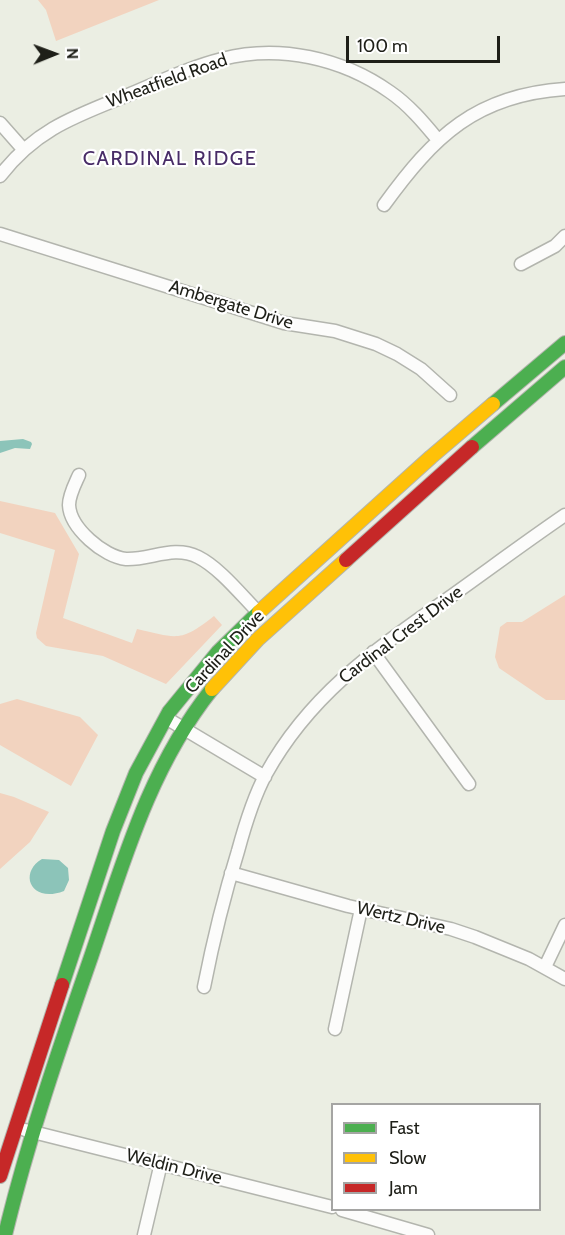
<!DOCTYPE html>
<html>
<head>
<meta charset="utf-8">
<style>
	body { margin:0 }
	#map { position:relative; width:565px; height:1235px; overflow:hidden; background:#ebeee3; font-family:Cabin,sans-serif }
	canvas { display:block }
	.legend { position:absolute; left:331px; top:1103px; width:210px; height:108px; box-sizing:border-box; background:#fff; border:2px solid #a5a5a3; margin:0; padding:8px 10px; list-style:none; font-size:18px; color:#1e1f18 }
	.legend li { display:flex; align-items:center; gap:12px; height:30px }
	.legend b { width:30px; border:2px solid #a5a5a3 }
	.north { position:absolute; left:24px; top:24px; width:60px; height:60px; -webkit-text-stroke:4px #fff; paint-order:stroke; rotate:89deg; font-size:16px; font-weight:700; line-height:24px; text-align:center; color:#1e1f18 }
	.north::after { content:''; display:block; margin:auto; width:21px; height:27px; background:#1e1f18; clip-path:polygon(50% 0,100% 100%,50% 72%,0 100%) }
	.scale { position:absolute; left:346px; top:36px; width:154px; height:27px; box-sizing:border-box; border:3px solid #1e1f18; border-top:0; padding-left:8px; font-size:18px; line-height:21px; white-space:nowrap; color:#1e1f18; -webkit-text-stroke:4px #fff; paint-order:stroke }
</style>
</head>
<body>
<div id="map">
<canvas width="565" height="1235"></canvas>
<ul class="legend">
<li><b style="height:8px;background:#4caf50"></b>Fast</li>
<li><b style="height:8px;background:#ffc107"></b>Slow</li>
<li><b style="height:8px;background:#c62828"></b>Jam</li>
</ul>
<div class="north">N</div>
<div class="scale">100 m</div>
</div>
<script>
const ctx = document.querySelector('canvas').getContext('2d');
ctx.lineJoin = 'round';
function fill(path, color) {
  ctx.fillStyle = color;
  ctx.fill(path, 'evenodd');
}
function stroke(path, color, width, dash) {
  ctx.strokeStyle = color;
  ctx.lineWidth = width;
  ctx.lineCap = dash ? 'butt' : 'round';
  ctx.setLineDash(dash || []);
  ctx.stroke(path);
}
function label(font, color, halo, rows, align = 'center') {
  ctx.font = font + ' Cabin,sans-serif';
  ctx.lineWidth = 4.5;
  ctx.setLineDash([]);
  ctx.textBaseline = 'middle';
  ctx.strokeStyle = halo;
  ctx.fillStyle = color;
  for (const [text, x, y, turn = 0] of rows) {
    ctx.save();
    ctx.translate(x, y);
    ctx.rotate((+turn || 0) * Math.PI / 180);
    ctx.textAlign = isNaN(turn) ? turn : align;
    if (halo) ctx.strokeText(text, 0, 0);
    ctx.fillText(text, 0, 0);
    ctx.restore();
  }
}
const green = new Path2D(`
	M38 0H159L56 41 46 10Z
	M0 501 55 513 79 554 63 618 132 643 137 629C177 638 180 643 214 616L222 625 166 684 103 656 46 646 37 638 36 633 55 550 0 533Z
	M565 595V700H546L499 668 495 657 500 627 507 622H522Z
	M17 699 80 717 98 735 71 786 0 745V704Z
	M0 793 14 797 49 812 30 842 0 869Z`);
const water = new Path2D(`
	M23 439 31 442 32 444 30 449 15 448 0 453V441Z
	M42 859 59 860 68 868 69 880 64 891C31 904 18 873 42 859Z`);
const street = new Path2D(`
	M0 123 23 149
	M0 176C36 129 76 116 128 95 159 82 190 67 222 59 279 44 342 58 390 92 409 105 424 123 438 140
	M384 205C434 136 476 95 565 89
	M0 234 284 323 335 331 376 344 397 354 421 369 450 395
	M521 264 555 246 565 236
	M79 475C75 484 69 495 69 505 70 528 104 557 126 559 151 560 173 545 198 557 220 568 242 596 259 613
	M373 652 469 784
	M166 718 265 777
	M231 873 348 906 451 929 475 937 529 959 565 979
	M545 967 565 925
	M204 987C213 941 224 896 238 851 245 825 253 798 266 774 309 696 372 652 443 602 484 573 524 543 565 515
	M335 1029 361 909
	M25 1130 332 1207
	M342 1210 428 1235
	M144 1235 161 1163`);
const fast = new Path2D(`
	M493 404 565 343
	M472 447 565 367
	M62 985 113 831 136 773 169 712 218 652 259 612
	M5 1235C28 1140 59 1049 91 957 123 863 149 768 212 689`);
const slow = new Path2D(`
	M259 612 431 457 493 404
	M212 689 258 639 346 560`);
const jam = new Path2D(`
	M346 560 472 447
	M0 1176 62 985`);
const streetNames = [
	["Wheatfield Road",167,81,-20],
	["Ambergate Drive",231,305,17],
	["Cardinal Crest Drive",401,635,-37],
	["Cardinal Drive",225,652,-47],
	["Wertz Drive",401,918,13],
	["Weldin Drive",174,1167,14]
];
const neighbourhoodNames = [
	["CARDINAL RIDGE",170,159]
];
fill(green, '#f2d3bf');
fill(water, '#8cc4b9');
stroke(street, '#b3b5ae', 15);
stroke(fast, '#b3b5ae', 16);
stroke(slow, '#b3b5ae', 16);
stroke(jam, '#b3b5ae', 16);
stroke(street, '#fcfcfb', 12);
stroke(fast, '#4caf50', 14);
stroke(slow, '#ffc107', 14);
stroke(jam, '#c62828', 14);
label('18px', '#1e1f18', '#fff', streetNames);
ctx.letterSpacing = '1.5px';
label('20px', '#482c67', '#fff', neighbourhoodNames);
ctx.letterSpacing = '0px';
</script>
</body>
</html>
